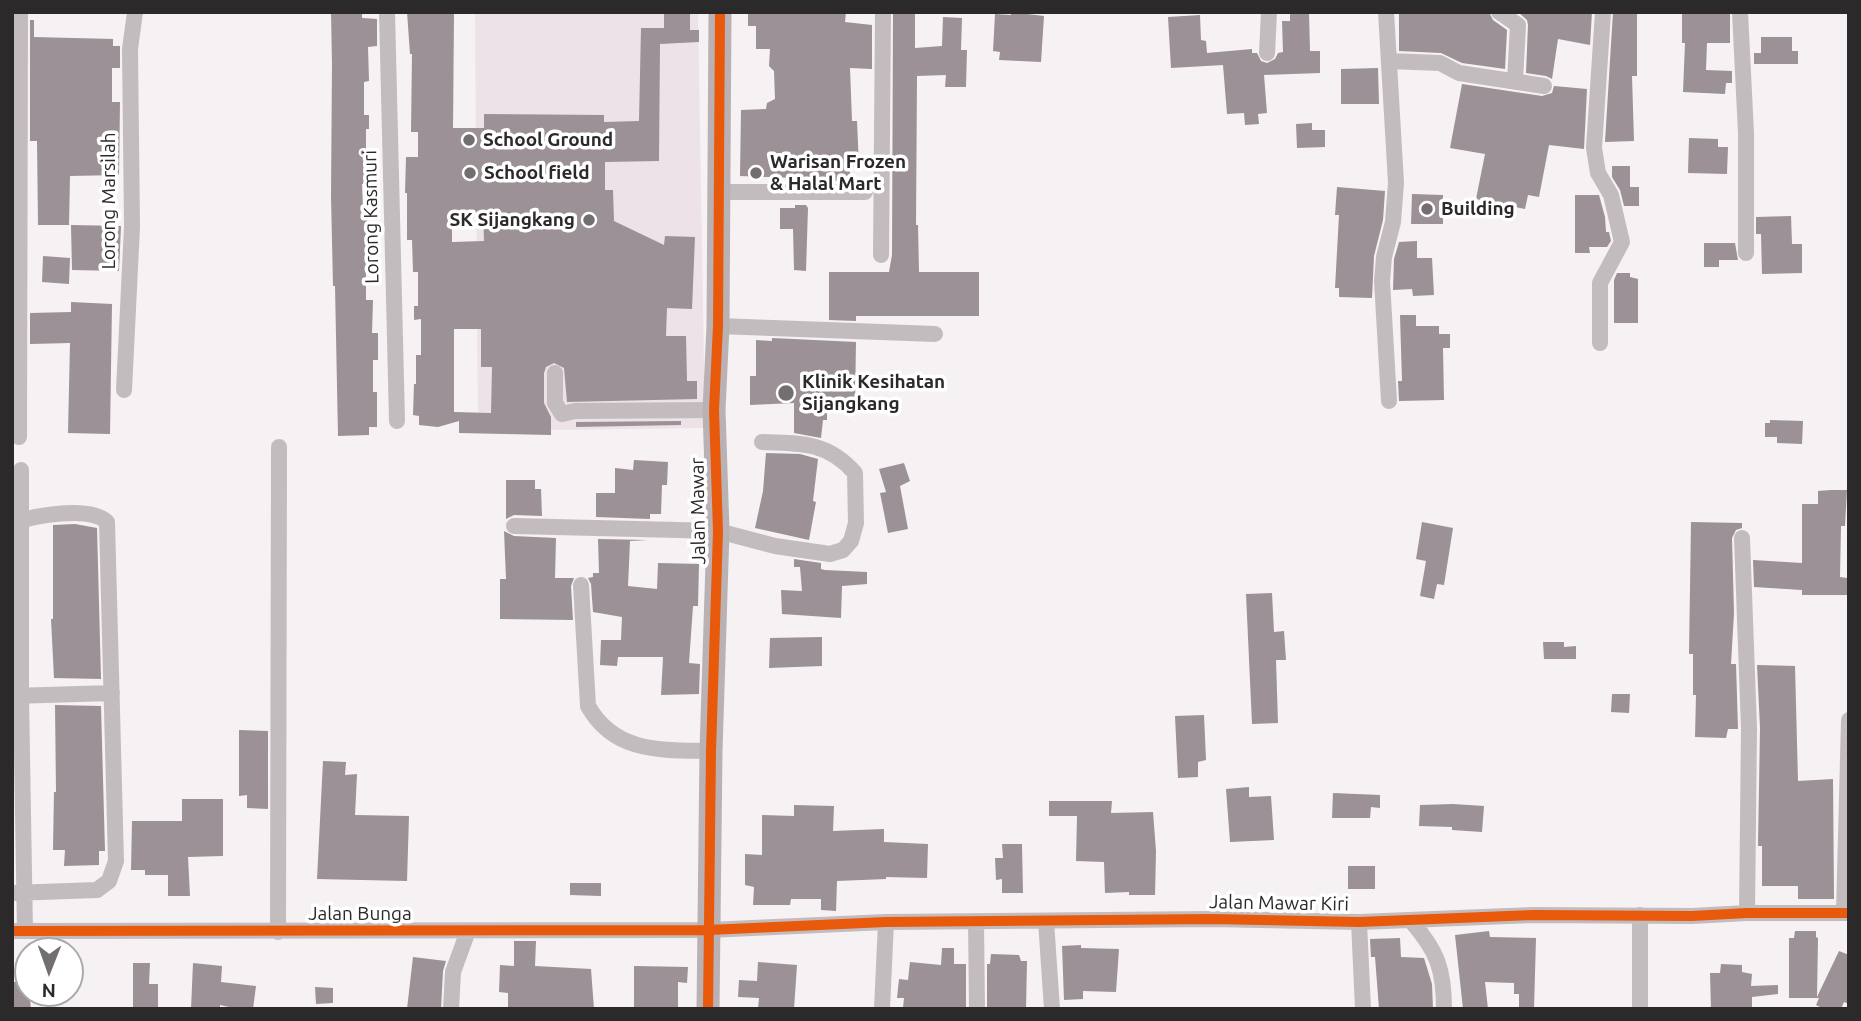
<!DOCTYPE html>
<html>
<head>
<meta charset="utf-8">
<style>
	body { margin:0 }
	#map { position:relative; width:1861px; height:1021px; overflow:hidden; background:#f6f1f3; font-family:Ubuntu,sans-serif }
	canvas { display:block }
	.frame { position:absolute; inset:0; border:14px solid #2c292a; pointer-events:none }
	.north { position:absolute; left:14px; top:937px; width:70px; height:70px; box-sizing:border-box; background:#fff; border:2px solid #aba9aa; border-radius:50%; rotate:181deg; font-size:19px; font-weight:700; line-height:28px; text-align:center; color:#2c292a }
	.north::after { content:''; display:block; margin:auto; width:24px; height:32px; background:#736f70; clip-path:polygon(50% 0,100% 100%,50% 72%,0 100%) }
</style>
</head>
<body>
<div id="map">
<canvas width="1861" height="1021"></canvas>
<div class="frame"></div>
<div class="north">N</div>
</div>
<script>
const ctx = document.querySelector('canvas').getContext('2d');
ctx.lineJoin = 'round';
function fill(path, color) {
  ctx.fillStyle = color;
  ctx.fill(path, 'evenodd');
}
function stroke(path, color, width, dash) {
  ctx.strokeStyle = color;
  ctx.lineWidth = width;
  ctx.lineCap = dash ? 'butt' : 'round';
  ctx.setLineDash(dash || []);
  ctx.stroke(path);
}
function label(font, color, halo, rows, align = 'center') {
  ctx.font = font + ' Ubuntu,sans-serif';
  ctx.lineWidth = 7;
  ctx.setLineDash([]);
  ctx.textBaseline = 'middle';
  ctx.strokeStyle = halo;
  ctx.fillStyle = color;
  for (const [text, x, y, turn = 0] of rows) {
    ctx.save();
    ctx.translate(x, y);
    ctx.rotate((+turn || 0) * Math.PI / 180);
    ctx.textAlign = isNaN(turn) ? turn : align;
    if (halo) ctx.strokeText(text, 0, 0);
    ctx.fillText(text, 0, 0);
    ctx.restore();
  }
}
const built = new Path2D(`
	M475 12H698L705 428 478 431Z`);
const building = new Path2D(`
	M331 12H362V18L377 19V46L368 47 369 81 364 82V115H369V129H366V161H370L371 174H365V184H362L363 208 367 209 368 243 371 249 372 266H366V300H373L372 333H378V360H373V392H377V427H369V435L338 436 335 286H333L331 196 332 64Z
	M407 12H454L453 128H484V114L604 115V122L639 121 641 28H664V12H690V30H699V42L660 44 659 161 605 162V190H613L614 221 664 245 665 236 695 237 692 309 667 308 666 336H686L687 381H697V399L567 402 564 368 554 363 546 367 544 373V403L551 417V435L459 433V421L438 427 419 425V416L413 415 414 384H416V355H421V319L414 320V306H418V272H413L412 240H407V193H405L406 157H418V132H411L412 54H410ZM483 213 484 241 452 242V214ZM454 329H481V367H492L491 413 454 412Z
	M748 12H846L845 22 872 25V69L850 68 852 121H857L859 167H850V181H822V179L740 176 741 110 766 109 767 103 775 99 774 71 769 66 770 49H756V26H748Z
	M893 12H915V48L942 46 943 17 962 18 961 50H967L966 87H945L946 75 917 76 916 225H918L919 272H979V316H856V321L829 320V272H889L892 255Z
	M1011 12 1044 16 1041 62 999 60 1000 52 993 51 995 14 1011 15Z
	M1290 12H1309L1310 51H1320V73L1264 75 1267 113 1258 114 1259 124 1245 125 1244 113 1227 114 1223 65 1171 68 1168 17 1200 15 1201 40 1206 41 1207 53 1252 49V53H1257L1261 61 1267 63 1275 59 1278 53 1283 52 1282 21H1290Z
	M1399 12H1489L1493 20 1507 30 1505 69 1462 63 1441 53 1399 51Z
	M1518 12H1592L1590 45 1558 39 1552 79 1546 76 1526 73 1528 25 1527 20Z
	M1613 12H1637V76H1632L1634 141 1605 142Z
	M1682 12H1730V43H1707L1706 70 1732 71V83H1726L1725 94 1683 92 1685 43H1682Z
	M30 20H34V37L113 39V46H120V68H112V102H120L119 175 70 176 69 225H38L37 141H30Z
	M1761 37H1792V51H1798V64H1754V53H1761Z
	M1378 68 1379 104H1341V69Z
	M1462 84 1542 96 1552 93 1554 86 1587 89 1584 149 1549 145 1539 197 1528 195 1525 209 1476 199 1485 154 1450 148Z
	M1312 123V130H1325V147L1297 148 1296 124Z
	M1689 138 1718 139V147H1728L1727 174 1688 173Z
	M1612 166H1630V187H1639V206H1624L1620 190 1612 177Z
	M1337 187 1385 191 1383 220 1374 256 1372 298 1339 297V288H1335L1339 215H1335Z
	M1412 194 1443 195V224H1411Z
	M1575 195H1599L1605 217 1606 232H1609L1611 241 1607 247H1589L1590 253H1575Z
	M795 205H806L808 208 806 271 794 270 793 229H780V208H795Z
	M1791 216 1792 244H1802V273L1762 274 1761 234H1756V217Z
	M71 225 121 226 119 271 72 270Z
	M1417 241V258H1432L1434 295 1413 296 1412 289 1393 290 1394 259 1399 242Z
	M1704 243H1735L1738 260H1719V267H1704Z
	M43 256 70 258 69 284 42 282Z
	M1617 273H1630V277L1638 279V323H1614V280Z
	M71 302 112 304 110 434 68 433 70 343 30 344V313L71 312Z
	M1400 315H1416V326H1439V334H1450V348H1443L1444 400 1399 401 1398 381H1402Z
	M772 338 856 342 855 403H848V409H827V420H823L821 438 794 433V403L750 405V376H756V340L772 341Z
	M1770 420 1803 421 1802 444 1777 443V437H1765V423H1770Z
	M576 422 681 421V425L576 427Z
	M766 453 800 454 818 459 813 501 816 502 809 540 755 528 763 491Z
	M634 460 668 462 667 485H662L661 514H650V519L596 517V493H615V468L633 470Z
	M904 463 910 481 900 486 908 529 888 533 880 493 886 492 879 469Z
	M506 480H535V489H541L542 516 514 515 506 519Z
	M1831 490H1847L1845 526H1841L1840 577 1847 578 1848 595H1802V590L1754 587 1753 560 1802 563V504H1818V491Z
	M1422 522 1453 528 1444 585 1437 584 1434 599 1420 596 1426 561 1416 559Z
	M1691 522 1742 523V528L1736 530 1732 538 1734 613 1731 664H1736L1738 729H1728L1726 738 1695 737 1696 695H1693V654H1689Z
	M75 524 97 528 101 679 54 678 51 619H53V525Z
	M504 531 514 536 556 538 555 578H574L571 586 573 620 500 619V579H506Z
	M598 539 648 540 630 541 628 586 657 589 658 563 699 564 698 606H693L689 663 700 664 699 694 661 695 663 657H618L617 666 600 665 601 640H621L622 617 593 612 591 584 588 578 593 577V573H599Z
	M794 559 821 563V569L825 570 867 572V584L842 586 841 618 782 614 781 590 802 591 800 567H794Z
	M1272 593 1274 632 1284 631 1286 660H1276L1278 723 1252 724 1246 594Z
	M822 637V666L769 668 770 638Z
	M1543 642H1564V647L1576 646V659H1544Z
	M1757 665 1795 666 1798 781 1833 779 1834 899H1798V886H1762V846H1758L1760 728Z
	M1612 694H1630L1629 713 1611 712Z
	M55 705 101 706 105 851H99V865L64 866 65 850H53L54 792H56Z
	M1204 715 1206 760 1198 762V777L1178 778 1175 716Z
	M239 730 268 731V809L247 808V795L239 796Z
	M323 761 346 762 345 775 357 774 355 815 409 816 407 881 317 879Z
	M1249 787V797L1271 796 1274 840 1230 842 1226 789Z
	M1333 793 1380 795V808L1371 807 1370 818H1332Z
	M182 799H223V856L188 857 190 896H168V875H145V870H131L132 821H182Z
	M1049 801H1112L1111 813 1153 812 1156 851 1155 895H1129V892L1105 893 1104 862 1076 861 1077 816H1049Z
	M1453 804 1484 806 1482 832 1452 830V827L1419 826 1420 805Z
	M794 805 834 806 833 831 884 829V842L928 844 927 878 886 877V879L837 881 836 911 821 910V899H791L790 905H753L754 887 745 885V854L762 855V815L794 816Z
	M1002 844H1022L1023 893H1002V879L996 880 995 858H1003Z
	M1348 866H1375V889H1348Z
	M570 883H601V896L570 895Z
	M1489 931 1490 937 1536 938 1534 1009H1519V994H1514V983L1485 982 1488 1009H1463L1455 935Z
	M1795 931H1816V937L1818 938 1817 997 1839 951 1849 955V1004L1844 1002 1841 1009H1824L1816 1005 1819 998H1789V938H1794Z
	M1400 938 1401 957 1424 958 1432 984 1433 1009H1379L1375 957H1371L1370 939Z
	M514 941H536L535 966 591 969 594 1009H508V993L499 992 500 965 514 966Z
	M1081 945V948L1119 949 1116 992 1083 991V999L1064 1000 1062 946Z
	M942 948H954V964H966V1009L903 1008 904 998H897L899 979 908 980 910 962 941 965Z
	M991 954 1019 955 1021 961H1027L1026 1009H987V964H990Z
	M413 957 446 961 443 971 441 1009H407Z
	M758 962 797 965 794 1009H758L759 998 738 997 739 980 757 981Z
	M133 963H150L149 984H158V1009H133Z
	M193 963 222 966 221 982 256 986 253 1009H238L220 1005V1009H191Z
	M1721 964 1742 965V972L1752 974 1751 986 1778 985V994L1752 997V1009H1711L1710 973H1720Z
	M634 966 688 967 687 983 678 982V1009H634Z
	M12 982H28L31 1009H12Z
	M315 987 333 988V1003L316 1004Z`);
const street = new Path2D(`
	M387 12 397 421
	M1386 12 1396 183 1393 222 1384 257 1382 281 1389 401
	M1499 12 1518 25 1515 81
	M1740 12 1746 133V253
	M1267 53 1269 12
	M1389 61 1440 63 1459 73 1544 86
	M720 192H865
	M881 255 883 12
	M718 326 935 334
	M1600 343V283L1622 242 1611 195 1598 173 1594 148 1603 12
	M555 373V403L562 414 575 411 714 410
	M124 390 132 227 130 49 135 12
	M19 437 20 12
	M21 470V696L25 931
	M12 523C34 516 89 505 107 522L116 861 109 881 97 890 12 893
	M514 526 718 531 775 546 830 554 843 550 851 541 856 523 855 473C828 442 801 443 762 442
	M1742 538 1749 728 1747 913
	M581 585 588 706C615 754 663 750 711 751
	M12 696 112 693
	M1844 913 1849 720
	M1640 915V1009
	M976 921 977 1009
	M1046 921 1052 1009
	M1359 922 1363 1009
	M1412 922C1437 951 1444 969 1444 1009
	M12 931 708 930 886 922 1212 919 1359 922 1533 915 1692 916 1747 913H1849
	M278 932 279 447
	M451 1009 453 972 468 931
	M882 1009 886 922`);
const secondary = new Path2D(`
	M708 1009 711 751 718 531 714 410 718 326 720 12`);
const cycleway = new Path2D(`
	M12 931 708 930 886 922 1212 919 1359 922 1533 915 1692 916 1747 913H1849
	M708 1009 711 751 718 531 714 410 718 326 720 12`);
const markers = [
	[469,140,7,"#736f70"],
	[470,173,7,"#736f70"],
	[756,173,7,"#736f70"],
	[1427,209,7,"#736f70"],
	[589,220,7,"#736f70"],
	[786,393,9,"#736f70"]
];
const poiNames = [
	["School Ground",483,140],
	["Warisan Frozen",770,162],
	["& Halal Mart",770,184],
	["School field",484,173],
	["Building",1441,209],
	["SK Sijangkang",575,220,"right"],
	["Klinik Kesihatan",802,382],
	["Sijangkang",802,404]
];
const streetNames = [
	["Lorong Marsilah",109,201,-90],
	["Lorong Kasmuri",371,217,-91],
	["Jalan Mawar",698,511,-91],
	["Jalan Mawar Kiri",1279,903,1],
	["Jalan Bunga",360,914]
];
fill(built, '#ede2e7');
fill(building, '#9b9196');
stroke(street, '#c3bcbf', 16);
stroke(secondary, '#bab1b5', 23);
stroke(cycleway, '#e8590c', 10);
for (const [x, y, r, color] of markers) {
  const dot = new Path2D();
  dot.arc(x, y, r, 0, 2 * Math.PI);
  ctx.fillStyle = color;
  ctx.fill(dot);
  stroke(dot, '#fff', 2.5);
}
label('bold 19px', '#2c292a', '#fff', poiNames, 'left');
label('19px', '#2c292a', '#fff', streetNames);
</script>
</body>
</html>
